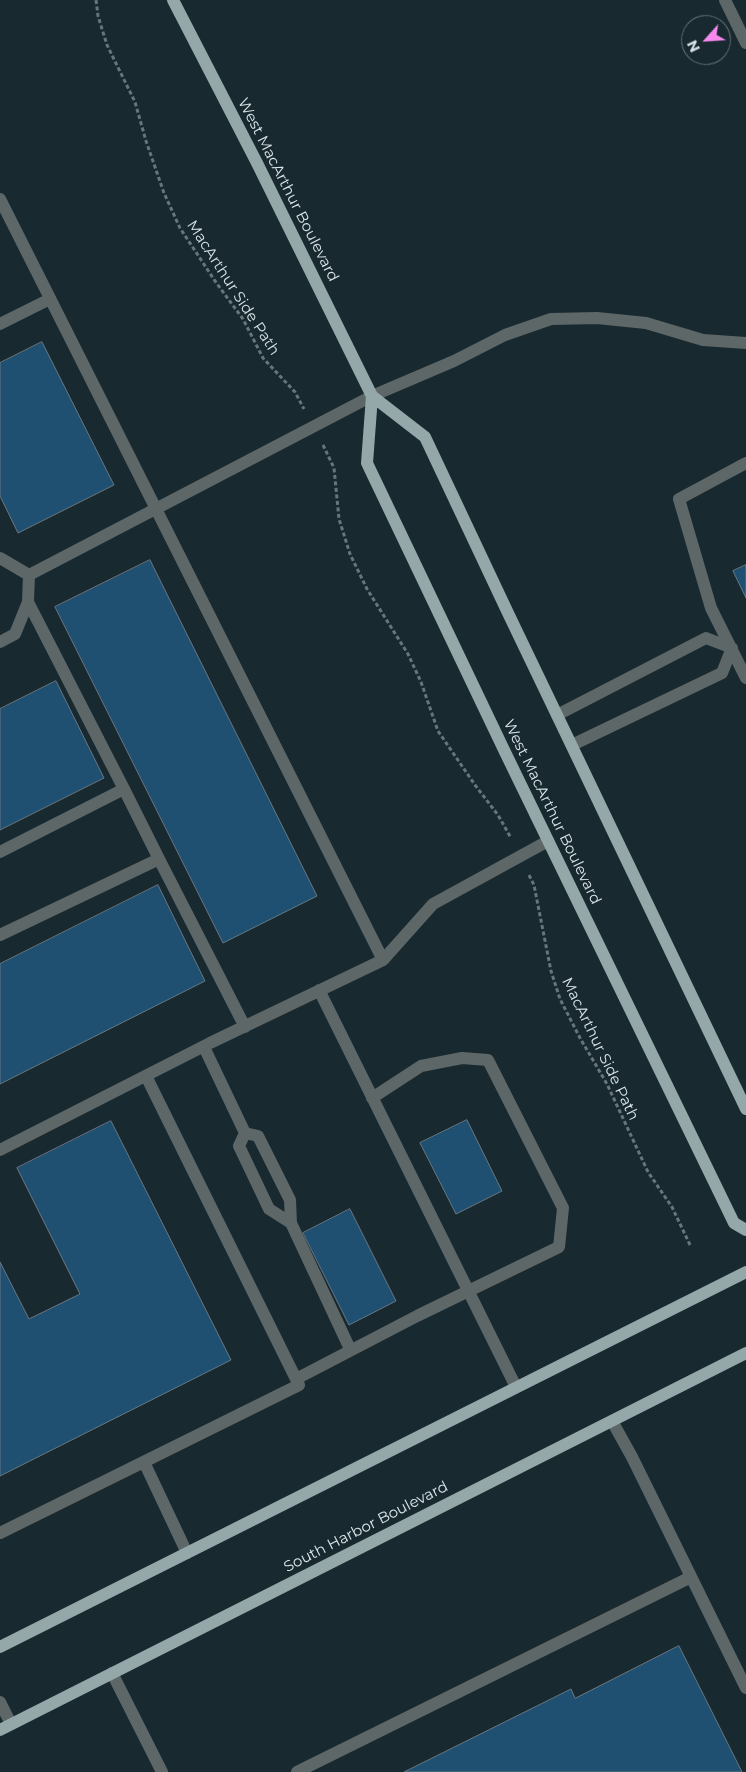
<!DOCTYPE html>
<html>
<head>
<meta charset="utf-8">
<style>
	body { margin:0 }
	#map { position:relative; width:746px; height:1772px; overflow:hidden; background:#18292f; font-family:Montserrat,sans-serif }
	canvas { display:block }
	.north { position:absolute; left:681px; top:15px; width:50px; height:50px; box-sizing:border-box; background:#18292f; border:1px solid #667479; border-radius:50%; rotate:244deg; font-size:14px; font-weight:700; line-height:20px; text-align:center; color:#dae5e9 }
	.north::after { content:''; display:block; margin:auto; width:18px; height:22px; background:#f589ee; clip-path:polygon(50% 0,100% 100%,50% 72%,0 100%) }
</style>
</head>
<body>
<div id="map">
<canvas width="746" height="1772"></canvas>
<div class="north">N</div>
</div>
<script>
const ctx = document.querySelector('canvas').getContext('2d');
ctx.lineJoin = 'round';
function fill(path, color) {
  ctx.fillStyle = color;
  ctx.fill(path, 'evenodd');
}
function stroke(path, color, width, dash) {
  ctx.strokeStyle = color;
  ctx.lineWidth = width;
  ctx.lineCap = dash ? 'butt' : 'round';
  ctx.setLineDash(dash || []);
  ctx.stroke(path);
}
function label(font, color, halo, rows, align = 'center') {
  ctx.font = font + ' Montserrat,sans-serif';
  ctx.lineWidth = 4;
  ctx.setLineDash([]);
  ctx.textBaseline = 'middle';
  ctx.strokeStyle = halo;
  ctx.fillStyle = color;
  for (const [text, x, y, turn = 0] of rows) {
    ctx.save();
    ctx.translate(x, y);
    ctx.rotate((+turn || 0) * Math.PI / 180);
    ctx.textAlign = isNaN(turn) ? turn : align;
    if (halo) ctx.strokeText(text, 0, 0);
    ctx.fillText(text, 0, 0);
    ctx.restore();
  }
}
const building = new Path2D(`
	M42 342 114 485 18 533 0 496V363Z
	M150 560 317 896 223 943 55 607Z
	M746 565V598L733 571Z
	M56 681 104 778 0 830V709Z
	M158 885 205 981 0 1084V964Z
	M467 1120 502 1191 456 1214 420 1143Z
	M111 1121 231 1360 0 1476V1262L29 1319 80 1294 17 1168Z
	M350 1209 396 1301 349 1325 303 1233Z
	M679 1646 742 1772H404L571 1689 575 1698Z`);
const path = new Path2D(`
	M96 0 98 16 107 45 135 102 146 141 164 193 180 228 215 281 243 319 263 358 295 392 304 409
	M323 445 334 468 339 519 350 554 367 589 408 654 421 682 438 731 475 785 498 815 511 838
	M529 875 534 885 551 971 560 999 580 1038 607 1084 648 1172 672 1207 691 1247`);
const lane = new Path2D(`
	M725 0 746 43
	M0 199 383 960
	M0 324 50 299
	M746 463 679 499 711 608 746 678
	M0 558 29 575
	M29 575 372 396 454 361 505 335 551 319 597 318 646 323 703 340 746 343
	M0 642 15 634 28 602 29 575
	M557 715 706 638 732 648
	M572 745 722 673 732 648
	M124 789 159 859
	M0 852 124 789 28 602
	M0 935 159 859 245 1027
	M319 990 516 1387
	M204 1047 245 1133 239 1146 269 1209 291 1223 290 1200 258 1136 245 1133
	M0 1150 210 1043 383 960 433 904 548 841
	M291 1223 350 1349
	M296 1379 417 1316 559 1247 563 1208 488 1060 462 1058 421 1066 372 1098
	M612 1421 632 1457 746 1688
	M144 1462 187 1553
	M0 1533 299 1385 146 1076
	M112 1673 162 1772
	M297 1772 691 1577`);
const street = new Path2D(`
	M0 1702 11 1724`);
const primary = new Path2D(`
	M173 0 257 163 372 396 425 437 508 613 746 1109
	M372 396 367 463 505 752 734 1223 746 1230
	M0 1647 746 1272
	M0 1730 746 1353`);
const streetNames = [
	["West MacArthur Boulevard",288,190,63],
	["MacArthur Side Path",233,288,57],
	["West MacArthur Boulevard",552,812,64],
	["MacArthur Side Path",600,1049,64],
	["South Harbor Boulevard",366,1527,-27]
];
fill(building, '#1f4f71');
stroke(building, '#697884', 1);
stroke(path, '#67767b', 3, [4, 2.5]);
stroke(lane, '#5e6768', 12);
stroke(street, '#5e6768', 12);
stroke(primary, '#95a8a9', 12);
label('15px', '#dae5e9', '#18292f', streetNames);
</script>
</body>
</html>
